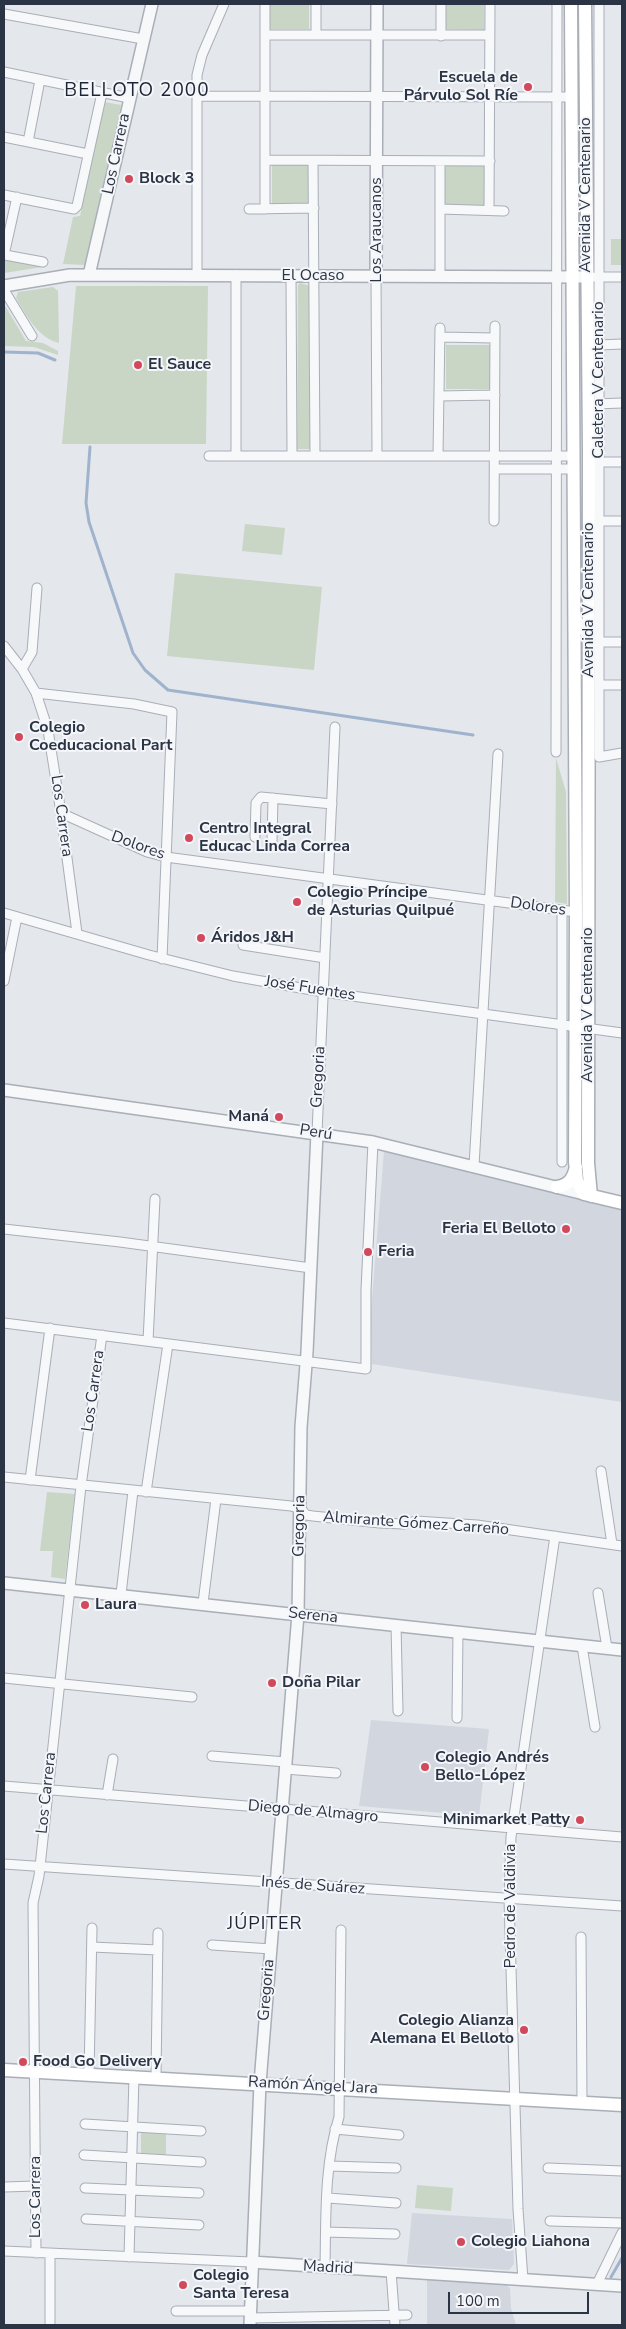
<!DOCTYPE html>
<html>
<head>
<meta charset="utf-8">
<style>
	body { margin:0 }
	#map { position:relative; width:626px; height:2329px; overflow:hidden; background:#e4e7ec; font-family:"Nunito Sans",sans-serif }
	canvas { display:block }
	.frame { position:absolute; inset:0; border:5px solid #2b3445; pointer-events:none }
	.scale { position:absolute; left:448px; top:2292px; width:141px; height:22px; box-sizing:border-box; border:2px solid #2b3445; border-top:0; padding-left:6px; font-size:15px; line-height:18px; white-space:nowrap; color:#2b3445; -webkit-text-stroke:4px #f4f6f9; paint-order:stroke }
</style>
</head>
<body>
<div id="map">
<canvas width="626" height="2329"></canvas>
<div class="frame"></div>
<div class="scale">100 m</div>
</div>
<script>
const ctx = document.querySelector('canvas').getContext('2d');
ctx.lineJoin = 'round';
function fill(path, color) {
  ctx.fillStyle = color;
  ctx.fill(path, 'evenodd');
}
function stroke(path, color, width, dash) {
  ctx.strokeStyle = color;
  ctx.lineWidth = width;
  ctx.lineCap = dash ? 'butt' : 'round';
  ctx.setLineDash(dash || []);
  ctx.stroke(path);
}
function label(font, color, halo, rows, align = 'center') {
  ctx.font = font + ' "Nunito Sans",sans-serif';
  ctx.lineWidth = 4;
  ctx.setLineDash([]);
  ctx.textBaseline = 'middle';
  ctx.strokeStyle = halo;
  ctx.fillStyle = color;
  for (const [text, x, y, turn = 0] of rows) {
    ctx.save();
    ctx.translate(x, y);
    ctx.rotate((+turn || 0) * Math.PI / 180);
    ctx.textAlign = isNaN(turn) ? turn : align;
    if (halo) ctx.strokeText(text, 0, 0);
    ctx.fillText(text, 0, 0);
    ctx.restore();
  }
}
const built = new Path2D(`
	M384 1151 622 1210V1402L372 1364 371 1311Z
	M371 1720 489 1729 479 1816 359 1806Z
	M412 2213 512 2219 514 2264 509 2270 407 2264Z
	M427 2279 507 2285 510 2288 511 2308 516 2325H427Z`);
const green = new Path2D(`
	M267 4H309V29H267Z
	M443 4H484V30L443 29Z
	M104 102 121 105 85 265 63 264 73 217 80 216Z
	M308 164 309 206H272V165Z
	M485 164V205L444 206V165Z
	M611 239H622V265H611Z
	M4 259 43 267 4 273Z
	M300 283 310 286 311 449H297L298 285Z
	M76 286H208L206 444H62Z
	M53 287 58 291 59 343C38 338 26 315 16 298L18 292Z
	M4 304 26 341 43 343 58 351V355L34 347 4 346Z
	M446 345H490V389H446Z
	M245 524 285 528 282 555 242 551Z
	M175 573 322 587 314 670 167 656Z
	M556 758 566 792 567 904 555 902Z
	M47 1492 75 1494 65 1579 51 1577 53 1551H40Z
	M141 2132 166 2134V2156H141Z
	M417 2185 453 2188 451 2211 415 2208Z`);
const stream = new Path2D(`
	M4 352 38 353 55 360
	M90 447 86 503 89 522 133 653 145 670 168 690 473 735
	M611 2277 622 2258`);
const minor = new Path2D(`
	M265 4V209
	M316 4V35
	M599 4V757L622 753
	M4 14 143 39
	M265 35H490
	M441 36V4
	M4 72 129 98
	M197 96 571 97
	M4 137 88 154
	M28 142 40 80
	M265 160 490 161
	M313 161 315 456
	M4 195 74 209 77 206 102 93
	M249 209 314 208
	M440 209 504 211
	M489 210 490 4
	M4 255 17 197
	M5 255 43 262
	M197 276V75L202 55 224 4
	M291 276 292 456
	M376 276 377 455
	M440 276V161
	M595 277H622
	M4 290 32 336
	M440 337 495 338
	M599 345 622 344
	M439 396 495 395
	M595 404 622 403
	M236 455V275
	M438 455 440 328
	M209 456H573
	M599 462H622
	M495 469H573
	M494 521 495 326
	M599 521H622
	M576 616 589 642H622
	M4 646 22 669 36 693 48 730 61 813 77 933
	M22 669 32 652 37 588
	M599 685H622
	M36 693 134 704 172 712 162 959
	M556 752 557 4
	M61 813 147 852 166 857 576 912
	M255 837 256 803 261 797 332 804
	M272 842 273 798
	M562 910V1162
	M4 913 149 955 233 976 323 992 622 1033
	M243 945 325 958
	M4 981 17 917
	M317 1133 335 727
	M474 1166 498 754
	M4 1229 120 1242 311 1268
	M4 1323 366 1369V1290L373 1142
	M148 1341 155 1199
	M601 1471 612 1544
	M4 1477 291 1506 301 1509 306 1515 313 1516 380 1523 404 1524 416 1521 477 1525 622 1546
	M30 1480 50 1328
	M146 1492 168 1344
	M598 1593 607 1648
	M121 1594 133 1491
	M203 1603 216 1499
	M396 1625 398 1711
	M582 1646 595 1727
	M4 1678 192 1697
	M457 1718 458 1632
	M212 1756 286 1762
	M285 1769 336 1773
	M4 1786 622 1837
	M107 1795 113 1759
	M4 1864 622 1906
	M581 1937 582 2103
	M212 1945 271 1949
	M92 1947 158 1950
	M89 2074 92 1928
	M156 2077 158 1933
	M85 2124 201 2131
	M335 2129 399 2135
	M84 2155 201 2162
	M329 2166 396 2168
	M548 2168 622 2171
	M4 2187 36 2186
	M85 2188 199 2193
	M328 2198 396 2203
	M86 2219 199 2225
	M550 2221 622 2223
	M326 2232 395 2234
	M4 2251 251 2262
	M36 2253 33 1903 39 1876 81 1486 102 1335
	M129 2257 134 2076
	M325 2268C326 2218 324 2165 339 2117L341 1930
	M391 2271 395 2325
	M523 2280 518 2209 509 1899 511 1837 555 1536
	M597 2284 622 2233
	M176 2311H250
	M250 2318 407 2315
	M50 2323V2254`);
const tertiary = new Path2D(`
	M89 275 152 4
	M376 276 377 4
	M4 286 70 275 586 277
	M4 1090 373 1142 584 1194
	M4 1583 622 1650
	M251 2262 622 2286
	M250 2325 260 2083 298 1614 301 1427 307 1352 317 1133`);
const secondary = new Path2D(`
	M571 4 576 912 575 1162 577 1181 584 1194 622 1203
	M585 4 589 451 588 1163 591 1196
	M557 1187C569 1185 573 1179 576 1167
	M4 2070 622 2105`);
const markers = [
	[528,87,5,"#d1495b"],
	[129,179,5,"#d1495b"],
	[138,365,5,"#d1495b"],
	[19,737,5,"#d1495b"],
	[189,838,5,"#d1495b"],
	[297,902,5,"#d1495b"],
	[201,938,5,"#d1495b"],
	[279,1117,5,"#d1495b"],
	[566,1229,5,"#d1495b"],
	[368,1252,5,"#d1495b"],
	[85,1605,5,"#d1495b"],
	[272,1683,5,"#d1495b"],
	[425,1767,5,"#d1495b"],
	[580,1820,5,"#d1495b"],
	[524,2030,5,"#d1495b"],
	[23,2062,5,"#d1495b"],
	[461,2242,5,"#d1495b"],
	[183,2285,5,"#d1495b"]
];
const poiNames = [
	["Escuela de",518,78,"right"],
	["Párvulo Sol Ríe",518,96,"right"],
	["Block 3",139,179],
	["El Sauce",148,365],
	["Colegio",29,728],
	["Coeducacional Part",29,746],
	["Centro Integral",199,829],
	["Educac Linda Correa",199,847],
	["Colegio Príncipe",307,893],
	["de Asturias Quilpué",307,911],
	["Áridos J&H",211,938],
	["Maná",269,1117,"right"],
	["Feria El Belloto",556,1229,"right"],
	["Feria",378,1252],
	["Laura",95,1605],
	["Doña Pilar",282,1683],
	["Colegio Andrés",435,1758],
	["Bello-López",435,1776],
	["Minimarket Patty",570,1820,"right"],
	["Colegio Alianza",514,2021,"right"],
	["Alemana El Belloto",514,2039,"right"],
	["Food Go Delivery",33,2062],
	["Colegio Liahona",471,2242],
	["Colegio",193,2276],
	["Santa Teresa",193,2294]
];
const streetNames = [
	["Los Carrera",117,154,-78],
	["Avenida V Centenario",586,195,-90],
	["Los Araucanos",377,230,-90],
	["El Ocaso",313,276],
	["Caletera V Centenario",599,380,-90],
	["Avenida V Centenario",589,600,-90],
	["Los Carrera",61,816,82],
	["Dolores",138,846,20],
	["Dolores",538,907,8],
	["José Fuentes",310,989,9],
	["Avenida V Centenario",588,1005,-90],
	["Gregoria",319,1077,-87],
	["Perú",316,1133,9],
	["Los Carrera",94,1391,-82],
	["Almirante Gómez Carreño",416,1524,4],
	["Gregoria",300,1526,-89],
	["Serena",313,1616,6],
	["Los Carrera",47,1793,-84],
	["Diego de Almagro",313,1812,5],
	["Inés de Suárez",313,1886,4],
	["Pedro de Valdivia",511,1906,-90],
	["Gregoria",267,1990,-85],
	["Ramón Ángel Jara",313,2086,3],
	["Los Carrera",36,2197,-90],
	["Madrid",328,2268,3]
];
const neighbourhoodNames = [
	["JÚPITER",265,1925]
];
const quarterNames = [
	["BELLOTO 2000",137,91]
];
fill(built, '#d2d6de');
fill(green, '#c9d6c5');
stroke(stream, '#9fb4cc', 3);
stroke(minor, '#a9aeb7', 11);
stroke(tertiary, '#a9aeb7', 14);
stroke(secondary, '#a9aeb7', 15);
stroke(minor, '#f7f8fa', 9);
stroke(tertiary, '#f7f8fa', 11);
stroke(secondary, '#fff', 12);
for (const [x, y, r, color] of markers) {
  const dot = new Path2D();
  dot.arc(x, y, r, 0, 2 * Math.PI);
  ctx.fillStyle = color;
  ctx.fill(dot);
  stroke(dot, '#f4f6f9', 2);
}
label('bold 16px', '#2b3445', '#f4f6f9', poiNames, 'left');
label('16px', '#2b3445', '#f4f6f9', streetNames);
ctx.letterSpacing = '1px';
label('18px', '#1d2536', '#f4f6f9', neighbourhoodNames);
ctx.letterSpacing = '0px';
ctx.letterSpacing = '1px';
label('19px', '#1d2536', '#f4f6f9', quarterNames);
ctx.letterSpacing = '0px';
</script>
</body>
</html>
